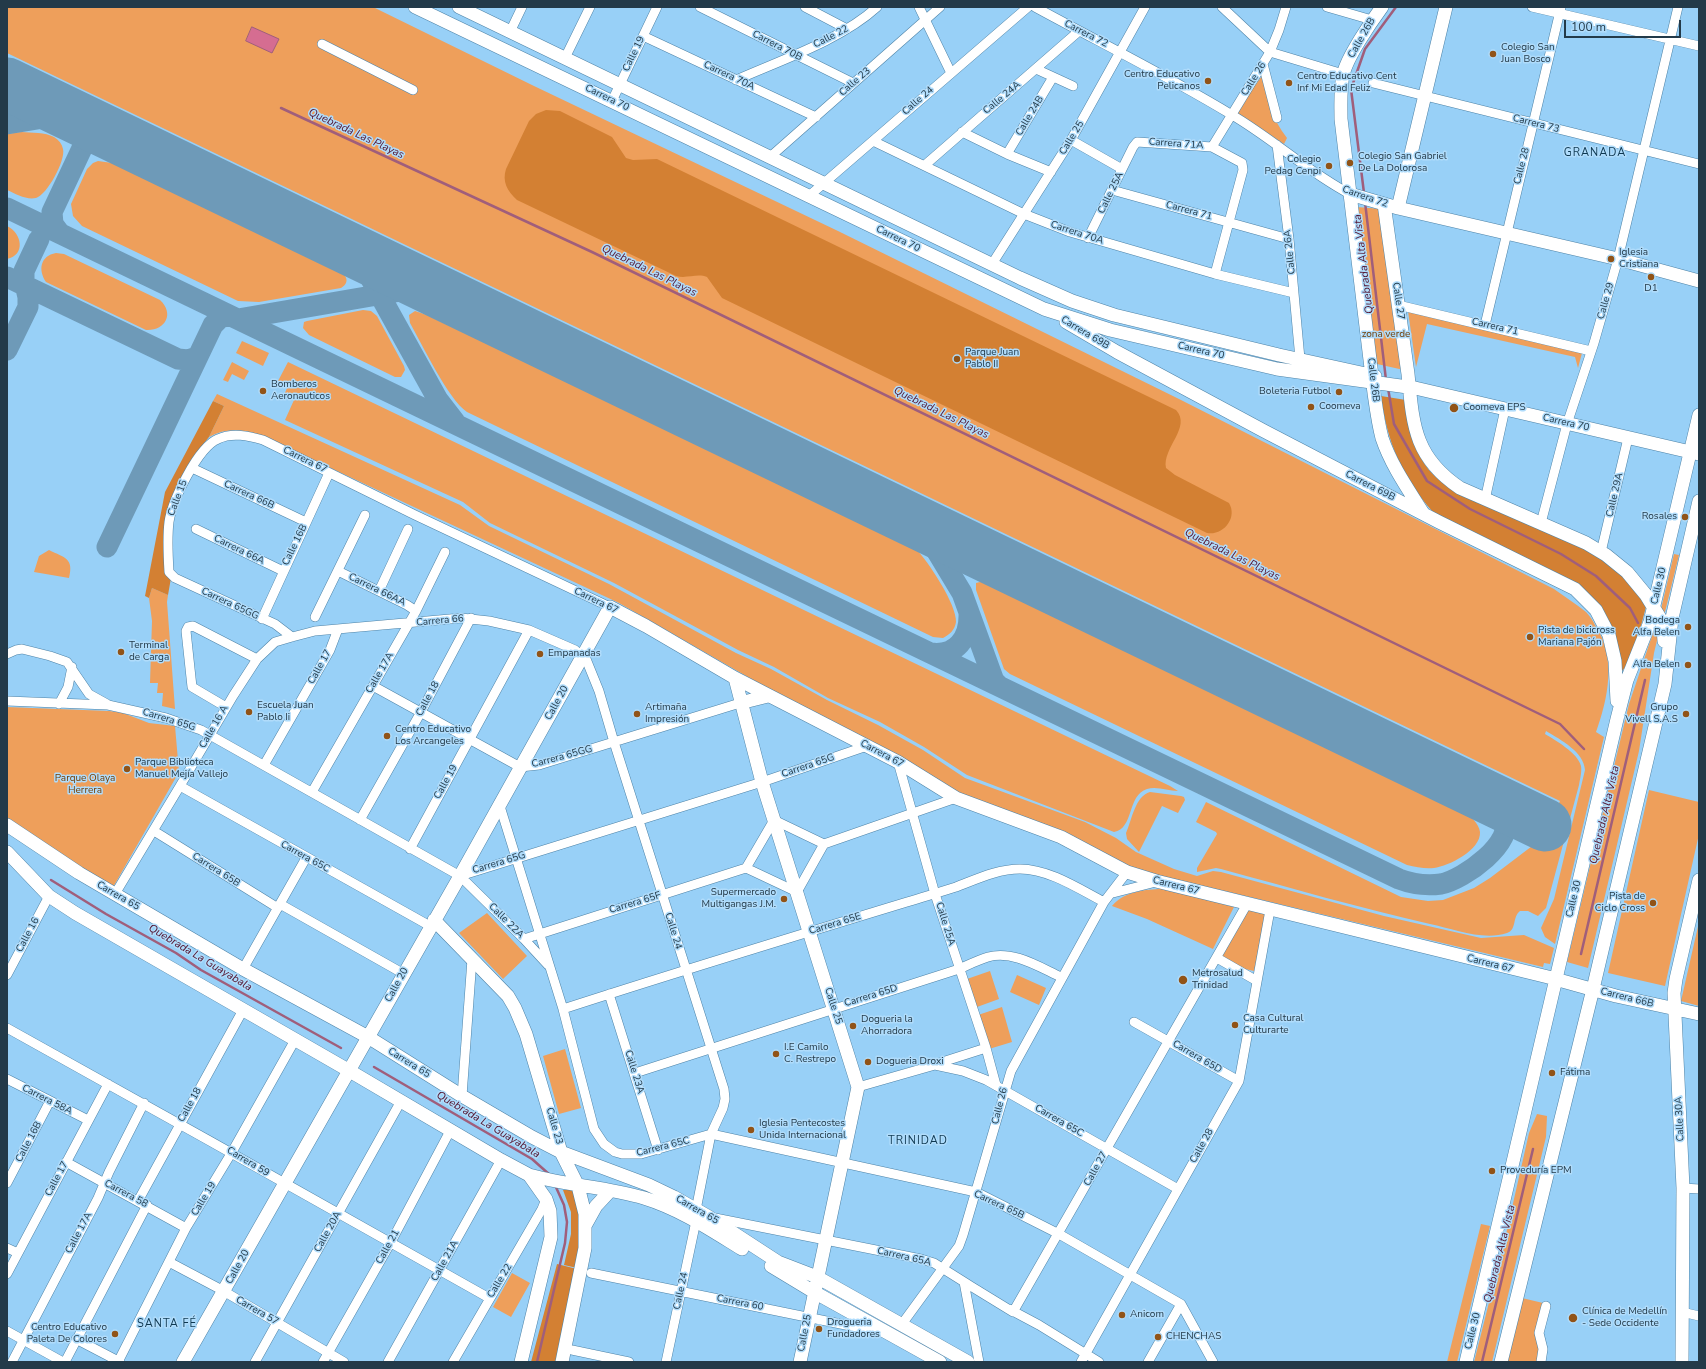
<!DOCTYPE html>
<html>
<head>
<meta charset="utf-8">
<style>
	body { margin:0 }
	#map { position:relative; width:1706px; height:1369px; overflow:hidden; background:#98d0f7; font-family:"Nunito Sans",sans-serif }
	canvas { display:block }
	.frame { position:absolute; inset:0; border:8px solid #233a49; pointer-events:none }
	.scale { position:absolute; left:1564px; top:20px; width:117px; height:18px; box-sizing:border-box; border:2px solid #233a49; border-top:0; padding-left:5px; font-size:12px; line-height:14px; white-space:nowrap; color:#233a49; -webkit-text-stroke:3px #b0dcfb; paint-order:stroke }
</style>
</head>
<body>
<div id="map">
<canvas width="1706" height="1369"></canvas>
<div class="frame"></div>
<div class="scale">100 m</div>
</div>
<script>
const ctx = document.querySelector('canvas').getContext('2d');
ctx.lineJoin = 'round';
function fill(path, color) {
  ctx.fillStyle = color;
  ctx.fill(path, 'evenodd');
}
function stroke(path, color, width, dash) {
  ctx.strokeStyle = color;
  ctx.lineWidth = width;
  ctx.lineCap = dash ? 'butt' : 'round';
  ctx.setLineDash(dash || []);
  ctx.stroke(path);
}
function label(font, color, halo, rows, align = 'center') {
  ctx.font = font + ' "Nunito Sans",sans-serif';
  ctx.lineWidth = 3;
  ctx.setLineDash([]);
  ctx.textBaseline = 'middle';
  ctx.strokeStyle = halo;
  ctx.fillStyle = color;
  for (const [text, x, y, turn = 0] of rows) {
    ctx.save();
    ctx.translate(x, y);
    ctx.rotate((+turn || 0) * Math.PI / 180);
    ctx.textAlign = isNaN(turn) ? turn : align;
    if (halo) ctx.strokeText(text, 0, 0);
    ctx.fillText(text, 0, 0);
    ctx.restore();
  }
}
const green = new Path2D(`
	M7 7H373L534 86 838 231 1179 399 1554 589C1564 596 1576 604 1586 612 1590 616 1593 621 1595 625 1617 657 1608 699 1596 732L1604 737 1555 944 1545 937 1541 928 1554 899 1585 770C1584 752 1561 740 1546 731L1545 734C1555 740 1578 753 1581 766 1582 772 1580 779 1579 785L1546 908 1538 916 1528 911H1520C1512 917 1517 930 1507 933 1483 941 1454 929 1430 924 1360 908 1291 888 1221 869L1216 868 1197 872V868L1217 834 1216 832 1196 822 1206 802 1401 897 1428 901 1443 900 1474 888 1490 878 1540 840 1545 833 1560 801 7 53Z
	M1262 76C1267 99 1272 119 1287 138L1284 144 1235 112Z
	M21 132C32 133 45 132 54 137 59 140 62 144 63 149 66 160 47 195 36 198 26 200 16 194 7 190V134Z
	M98 161 112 163 344 275C349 280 346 285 341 288L259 302 238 301 82 226 73 216 71 204 87 169 93 163Z
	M1357 207 1381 209 1404 370 1377 364Z
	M7 226C22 233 26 255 7 259Z
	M56 253 64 254 160 300C175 314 165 331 146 330L46 282C38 270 40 256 56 253Z
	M363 310 371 311 377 316 404 366 405 370 401 377H395L309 335 303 328 304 322 307 321Z
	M415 311 427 315 916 549C928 561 957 605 956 622 955 630 949 635 943 638L933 637 467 412C448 399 423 346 410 323L409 315Z
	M1408 311 1582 353 1578 368 1575 357 1427 324 1416 367Z
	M242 341 269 353 263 366 236 353Z
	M232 362 249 371 244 380 232 374 228 382 223 380Z
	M288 362 1170 786 1178 791C1168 791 1157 786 1147 789 1127 795 1134 829 1114 832L967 775 924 747 880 722 828 698 774 667 738 650 614 583 490 523 463 502 285 420 294 400 284 395 288 386 278 381Z
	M217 394 460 505 489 526 609 584 736 653 771 669 827 700 878 725 923 750 965 778 1085 822 1116 838 1136 852 1174 869 1197 876 1213 871 1221 872 1384 916 1481 938 1524 935 1554 948 1550 964 1544 963 1543 967 1149 873 1129 866 1047 825 975 801 774 692 619 603 260 435C242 429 225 428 209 437L224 406 213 401Z
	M49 550C65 558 74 558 69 578L34 572 39 556Z
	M1674 554 1679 555 1664 616 1661 609Z
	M980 582H985L1463 811C1470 816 1479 823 1480 832 1481 850 1449 866 1434 868 1425 869 1416 867 1407 865L1010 674 1004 669 976 590V583Z
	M152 588 168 595 167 602 175 709 162 706 163 693H157L158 683H150L152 621 149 598Z
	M1655 627 1660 628 1654 653 1639 751 1588 968 1567 962 1629 704Z
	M7 707 109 711 123 713 149 723 175 726 179 772 112 889 7 819Z
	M1649 790 1699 802V834L1665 986 1608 973Z
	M1150 792 1181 796 1184 797 1185 800 1178 813 1162 806 1139 852 1127 839 1126 833C1132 820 1135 796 1150 792Z
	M1159 889H1172L1234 907 1213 949 1147 919 1112 906C1124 892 1142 890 1159 889Z
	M1246 910 1267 913 1254 971 1236 967 1220 957Z
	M487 913 527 956 503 979 459 933Z
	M1699 922V1006L1681 1001Z
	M990 971 999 999 977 1007 967 979Z
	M1017 975 1046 988 1039 1005 1010 992Z
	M1002 1007 1012 1042 989 1049 978 1015Z
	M565 1049 581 1108 559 1114 543 1056Z
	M1537 1114 1547 1116 1546 1137 1492 1362H1474L1504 1243 1529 1133Z
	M1481 1224 1490 1226 1457 1362H1447Z
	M512 1273 530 1283 511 1317 493 1307Z
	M1522 1298 1543 1303 1537 1362H1507Z`);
const forest = new Path2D(`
	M546 110 560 111 612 137 626 158 633 160 657 159 1176 410C1192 427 1162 448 1166 468L1175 475 1229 503C1238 518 1223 536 1207 533L722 298 707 277C697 273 687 279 676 276L517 200C507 191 502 181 506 169L529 121 536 114Z
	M1381 396 1406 400C1413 443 1416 469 1457 492L1586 548 1615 567 1647 603C1643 618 1633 661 1622 671L1618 647 1611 627 1569 579 1439 517 1433 512C1402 477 1387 442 1381 396Z
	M213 401 224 406 209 437 193 457 180 480 170 512 171 578 168 595 152 588 149 598 145 596 165 492Z
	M578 1189 584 1216 577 1268 564 1265 571 1234V1212L563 1190Z
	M557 1264 577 1269 557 1362H531Z`);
const water = new Path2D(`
	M252 27 279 39 272 53 246 41Z`);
const stream = new Path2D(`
	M281 108 592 252 1560 724 1584 749
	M1364 193 1351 89 1365 49 1396 7
	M1365 202 1386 380
	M1388 388 1394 424 1427 481 1470 509 1561 554 1596 576 1630 608 1638 623
	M51 880 106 914 176 953 201 970 341 1048
	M1581 954 1645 680
	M374 1067 532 1159 550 1175
	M537 1362 565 1243 567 1222 564 1205 555 1185
	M1482 1362 1533 1149`);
const taxiway = new Path2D(`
	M7 124 68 114
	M7 208 1399 879C1412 884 1426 886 1441 884 1464 879 1516 843 1505 815 1503 810 1498 805 1494 801
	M59 232 53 224 52 212 84 144C94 133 102 132 116 137
	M352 250 362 263 438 400 455 422
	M7 277 178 359 188 360 197 357
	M238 319 418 288 435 291
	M7 350 28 307V297L24 280V271L39 239
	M921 525 962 593 994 681 999 686
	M107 547 213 325 221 317 231 316
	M930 653C956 657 970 638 969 613`);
const runway = new Path2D(`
	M7 84 1545 825`);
const street = new Path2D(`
	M700 7 853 83
	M805 7 847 29
	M919 7 951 73
	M1035 7C1101 43 1168 76 1232 115 1273 139 1308 172 1350 194
	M1222 7 1270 52 1343 74
	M1327 7 1372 20
	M1532 7 1699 46
	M510 32 522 7
	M643 36 816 117
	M322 44 413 90
	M565 58 590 7
	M1263 64 1277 118
	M1036 69 1073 86
	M736 80C781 60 841 40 877 7
	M1373 83 1699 164
	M612 101 657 7
	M962 132 1007 154 1051 172
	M1071 140 1122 169
	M873 141 1024 214 1070 232 1215 274 1294 293
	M1277 145 1289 239 1300 359
	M1212 147 1270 52 1279 30 1286 7
	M1007 154 1053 77
	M770 157 940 7
	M925 165 1079 31
	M1112 190 1289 239
	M809 196 1028 7
	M1088 238 1133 147 1137 142 1212 147 1242 163 1243 170 1215 274
	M992 264 1071 140 1145 7
	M1398 305 1591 351
	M1485 325 1561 7
	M192 468 306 522
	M1485 500 1505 409
	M1541 523 1567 424 1594 343 1618 259 1678 7
	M196 529 283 571
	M1601 552 1628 438
	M338 571 407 605 416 611
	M379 591 408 529
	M315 617 365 515
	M262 619 329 473
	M292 637 275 624 175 578 169 572C168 555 167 538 169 522 172 501 198 447 218 439 232 432 249 436 263 440L415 515 610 607
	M7 654 16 650 22 649 50 656 67 662 89 694 107 704
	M373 686 520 767 539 765 740 703
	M7 701 108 705 166 718 201 730 460 876 524 939 548 965
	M59 704 68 687 72 667
	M226 707 192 687 186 631 188 627 193 626 257 659
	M898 762 935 894 986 1048 996 1085
	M264 765 330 650 338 629
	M180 786 430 926
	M312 792 416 611 445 552
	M499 803 563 1009 594 1129 604 1144 615 1152 622 1154H641L711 1134 976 1192 1059 1234 1181 1304 1213 1362
	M360 820 421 712 471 618
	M154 831 278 908
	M410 849 529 630
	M746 868 774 820 824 844
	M460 876 762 782 867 746
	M1113 893 1156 882
	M115 894 180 786 233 696 257 659 275 642 292 637 315 631 461 618 489 621 529 630 575 650 586 659 599 691 614 742 724 1089 725 1099 723 1108 711 1134 696 1210
	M280 904 404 974
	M524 939 746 868 797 892 824 844 956 798
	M1217 958 1257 981
	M243 969 306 858
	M7 975 49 896
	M609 994 658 1150
	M563 1009C677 972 792 937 907 902 924 897 940 892 956 887 977 879 998 869 1020 869 1049 869 1079 889 1104 902
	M1134 1022 1239 1081
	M7 1028C168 1117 329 1208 489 1298
	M936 1064 986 1048
	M635 1073 959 969C968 965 978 960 988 957 1013 950 1039 967 1061 977
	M7 1079 88 1120
	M858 1087 935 1065 963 1071 986 1080 1178 1189
	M462 1096 472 959
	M66 1162 186 1228
	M7 1183 50 1101
	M1683 1188 1699 1189
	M138 1201 243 1010
	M715 1218 921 1259 934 1263 969 1285
	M7 1248 18 1253
	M169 1262 220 1289 344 1362
	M591 1273 880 1332
	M7 1274 108 1084
	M1009 1309 1039 1325 1099 1362
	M1682 1312 1699 1316
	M902 1324 959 1246 963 1235 1011 1071 1104 902 1127 872
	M7 1331 63 1362
	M76 1339 120 1362
	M572 1350 629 1362
	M12 1362 98 1198 109 1172 144 1103
	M65 1362 147 1205
	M118 1362 186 1228 232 1152 295 1040
	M255 1362 401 1101
	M323 1362 391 1242 450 1131
	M388 1362 501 1160
	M453 1362 542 1209 546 1199
	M666 1362 696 1221
	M979 1362 964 1282 1013 1312 1247 904
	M1081 1362 1239 1081 1270 910
	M1148 1362 1181 1304
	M1541 1362 1543 1349 1539 1333 1546 1306`);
const secondary = new Path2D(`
	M415 7 1044 309 1110 330 1277 369 1415 388 1699 454
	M459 7 1020 278 1072 301 1114 315 1279 355 1375 376
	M1382 7C1371 22 1347 57 1343 75 1340 90 1341 104 1341 119L1374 393C1376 407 1378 423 1382 438 1391 465 1408 489 1423 513
	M1350 194 1398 208 1618 259 1699 281
	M1384 204 1408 374C1413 425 1414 457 1460 488L1586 543 1606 555 1627 572 1646 595 1660 618 1663 627 1664 641
	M1398 208 1446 7
	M1066 322 1117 352 1264 431 1439 522 1575 589 1596 610 1609 635 1615 661 1617 701
	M735 678 762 782 858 1087 800 1362
	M740 703 768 696
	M7 825 79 873 243 969 368 1037 462 1096 532 1137 561 1152 649 1185 674 1197 709 1217 778 1262 817 1277 968 1362
	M7 852 49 896 75 913 348 1070 501 1160 529 1175 541 1178C575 1186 611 1188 644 1198 680 1209 711 1230 742 1249
	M434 920 508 996 515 1008 526 1034 561 1152 578 1186 585 1214V1248L562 1362
	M586 1224 596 1206 610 1191
	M771 1266 814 1292 940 1362
	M183 1362 460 876 610 607 646 626 735 678 898 762 956 798 1061 837 1127 872 1156 881 1548 977 1616 996 1699 1014
	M521 1362 551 1237 550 1211 546 1199 529 1175
	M1466 1362 1617 719 1627 680 1650 622 1699 415
	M1501 1362 1593 989 1665 684 1672 618 1699 501
	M1682 1362 1683 1188 1674 993 1676 979 1699 880`);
const markers = [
	[1493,54,4,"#915317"],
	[1208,81,4,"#915317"],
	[1289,83,4,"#915317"],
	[1350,163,4,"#915317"],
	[1329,166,4,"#915317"],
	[1611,259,4,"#915317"],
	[1651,277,4,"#915317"],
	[957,359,4,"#915317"],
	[263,391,4,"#915317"],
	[1339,392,4,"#915317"],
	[1311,407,4,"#915317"],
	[1454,408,5,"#915317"],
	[1685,517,4,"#915317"],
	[1688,627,4,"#915317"],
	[1530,637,4,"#915317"],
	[121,652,4,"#915317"],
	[540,654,4,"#915317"],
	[1688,665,4,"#915317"],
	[249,712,4,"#915317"],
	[637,714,4,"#915317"],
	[1686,714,4,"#915317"],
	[387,736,4,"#915317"],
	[127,769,4,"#915317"],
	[784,899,4,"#915317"],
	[1653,903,4,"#915317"],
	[1183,980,5,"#915317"],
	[1235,1025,4,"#915317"],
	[853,1026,4,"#915317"],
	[776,1054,4,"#915317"],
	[868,1062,4,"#915317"],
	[1552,1073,4,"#915317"],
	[751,1130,4,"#915317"],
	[1492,1171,4,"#915317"],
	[1122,1315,4,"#915317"],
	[1573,1318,5,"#915317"],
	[819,1329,4,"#915317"],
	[115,1334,4,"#915317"],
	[1158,1337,4,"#915317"]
];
const streetNames = [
	["Carrera 72",1086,34,27],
	["Calle 22",831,37,-27],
	["Calle 26B",1362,38,-60],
	["Carrera 70B",777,46,27],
	["Calle 19",634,54,-64],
	["Carrera 70A",729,76,25],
	["Calle 26",1254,79,-58],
	["Calle 23",855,82,-41],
	["Carrera 70",607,98,26],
	["Calle 24A",1002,98,-40],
	["Calle 24",918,101,-41],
	["Calle 24B",1030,116,-59],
	["Carrera 73",1536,124,14],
	["Calle 25",1072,138,-59],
	["Carrera 71A",1176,144,4],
	["Calle 28",1522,166,-76],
	["Calle 25A",1111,193,-64],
	["Carrera 72",1365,197,19],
	["Carrera 71",1189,211,15],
	["Carrera 70A",1077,233,18],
	["Carrera 70",898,239,26],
	["Calle 26A",1290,252,-96],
	["Calle 27",1398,301,82],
	["Calle 29",1606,301,-74],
	["Carrera 71",1495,327,13],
	["Carrera 69B",1085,333,31],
	["Carrera 70",1201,351,13],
	["Calle 26B",1373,380,83],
	["Carrera 70",1566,423,13],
	["Carrera 67",305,460,26],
	["Carrera 69B",1370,486,27],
	["Carrera 66B",249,495,25],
	["Calle 29A",1615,495,-77],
	["Calle 15",178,498,-69],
	["Calle 16B",295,545,-64],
	["Carrera 66A",239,550,26],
	["Calle 30",1659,586,-77],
	["Carrera 66AA",377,590,26],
	["Carrera 67",596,601,26],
	["Carrera 65GG",230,604,25],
	["Carrera 66",440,621,-5],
	["Calle 17",320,667,-61],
	["Calle 17A",380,673,-60],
	["Calle 18",428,699,-62],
	["Calle 20",557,703,-61],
	["Carrera 65G",169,720,17],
	["Calle 16 A",214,727,-60],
	["Carrera 67",882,754,28],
	["Carrera 65GG",562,757,-15],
	["Carrera 65G",808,766,-19],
	["Calle 19",446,782,-61],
	["Carrera 65C",305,857,29],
	["Carrera 65G",499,863,-17],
	["Carrera 65B",216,870,32],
	["Carrera 67",1176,886,14],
	["Carrera 65",118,896,30],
	["Calle 30",1574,899,-77],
	["Carrera 65F",635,903,-17],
	["Calle 22A",506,921,45],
	["Carrera 65E",835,924,-17],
	["Calle 25A",945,924,73],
	["Calle 24",673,931,73],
	["Calle 16",28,935,-62],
	["Carrera 67",1490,964,14],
	["Calle 20",397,985,-61],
	["Carrera 65D",871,996,-17],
	["Carrera 66B",1627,998,14],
	["Calle 25",833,1006,72],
	["Carrera 65D",1197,1057,30],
	["Carrera 65",409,1063,32],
	["Calle 23A",634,1072,73],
	["Carrera 58A",47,1100,27],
	["Calle 18",190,1105,-61],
	["Calle 26",1000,1106,-76],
	["Calle 30A",1680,1119,-93],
	["Carrera 65C",1059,1121,30],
	["Calle 23",554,1126,74],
	["Calle 16B",29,1142,-62],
	["Calle 28",1202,1146,-61],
	["Carrera 65C",663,1147,-14],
	["Carrera 59",248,1162,31],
	["Calle 27",1096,1169,-61],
	["Calle 17",57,1179,-62],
	["Carrera 58",126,1194,28],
	["Calle 19",204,1199,-59],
	["Carrera 65B",999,1205,25],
	["Carrera 65",697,1210,30],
	["Calle 20A",328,1232,-61],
	["Calle 17A",79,1233,-62],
	["Calle 21",388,1247,-61],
	["Carrera 65A",904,1257,13],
	["Calle 21A",445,1261,-61],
	["Calle 20",238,1267,-61],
	["Calle 22",500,1281,-59],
	["Calle 24",681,1291,-78],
	["Carrera 60",740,1303,11],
	["Carrera 57",257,1311,30],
	["Calle 30",1473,1331,-76],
	["Calle 25",805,1333,-79]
];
const poiNames = [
	["Colegio San",1501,48],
	["Juan Bosco",1501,60],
	["Centro Educativo",1200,75,"right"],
	["Pelicanos",1200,87,"right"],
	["Centro Educativo Cent",1297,77],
	["Inf Mi Edad Feliz",1297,89],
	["Colegio San Gabriel",1358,157],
	["De La Dolorosa",1358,169],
	["Colegio",1321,160,"right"],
	["Pedag Cenpi",1321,172,"right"],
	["Iglesia",1619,253],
	["Cristiana",1619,265],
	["D1",1651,289,"center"],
	["Parque Juan",965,353],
	["Pablo II",965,365],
	["Bomberos",271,385],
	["Aeronauticos",271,397],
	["Boleteria Futbol",1331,392,"right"],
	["Coomeva",1319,407],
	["Coomeva EPS",1463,408],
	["Rosales",1677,517,"right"],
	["Bodega",1680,621,"right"],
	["Alfa Belen",1680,633,"right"],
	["Pista de bicicross",1538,631],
	["Mariana Pajón",1538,643],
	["Terminal",129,646],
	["de Carga",129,658],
	["Empanadas",548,654],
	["Alfa Belen",1680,665,"right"],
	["Escuela Juan",257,706],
	["Pablo Ii",257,718],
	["Artimaña",645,708],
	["Impresión",645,720],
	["Grupo",1678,708,"right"],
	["Vivell S.A.S",1678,720,"right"],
	["Centro Educativo",395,730],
	["Los Arcangeles",395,742],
	["Parque Biblioteca",135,763],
	["Manuel Mejía Vallejo",135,775],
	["Supermercado",776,893,"right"],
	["Multigangas J.M.",776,905,"right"],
	["Pista de",1645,897,"right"],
	["Ciclo Cross",1645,909,"right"],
	["Metrosalud",1192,974],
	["Trinidad",1192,986],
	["Casa Cultural",1243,1019],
	["Culturarte",1243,1031],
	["Dogueria la",861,1020],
	["Ahorradora",861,1032],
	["I.E Camilo",784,1048],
	["C. Restrepo",784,1060],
	["Dogueria Droxi",876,1062],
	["Fátima",1560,1073],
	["Iglesia Pentecostes",759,1124],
	["Unida Internacional",759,1136],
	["Proveduría EPM",1500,1171],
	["Clínica de Medellín",1582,1312],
	["- Sede Occidente",1582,1324],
	["Anicom",1130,1315],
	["Drogueria",827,1323],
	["Fundadores",827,1335],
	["Centro Educativo",107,1328,"right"],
	["Paleta De Colores",107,1340,"right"],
	["CHENCHAS",1166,1337]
];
const parkNames = [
	["zona verde",1386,335],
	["Parque Olaya",85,779],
	["Herrera",85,791]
];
const waterNames = [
	["Quebrada Las Playas",356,134,25],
	["Quebrada Alta Vista",1364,264,-97],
	["Quebrada Las Playas",649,271,26],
	["Quebrada Las Playas",941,413,26],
	["Quebrada Las Playas",1232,555,26],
	["Quebrada Alta Vista",1605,815,-77],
	["Quebrada La Guayabala",200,958,31],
	["Quebrada La Guayabala",488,1125,31],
	["Quebrada Alta Vista",1500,1254,-76]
];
const neighbourhoodNames = [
	["GRANADA",1595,153],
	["TRINIDAD",918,1141],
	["SANTA FÉ",167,1324]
];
fill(green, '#ee9f5b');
fill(forest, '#d38033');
fill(water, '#d56d91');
stroke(water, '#a05e7b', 1);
stroke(stream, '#a05e7b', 2.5);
stroke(taxiway, '#6e9ab8', 21);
stroke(runway, '#6e9ab8', 53);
stroke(street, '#4e83a7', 10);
stroke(secondary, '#4e83a7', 14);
stroke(street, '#fff', 9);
stroke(secondary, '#fff', 13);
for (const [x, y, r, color] of markers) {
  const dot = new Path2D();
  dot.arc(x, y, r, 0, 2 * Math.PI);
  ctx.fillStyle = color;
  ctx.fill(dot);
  stroke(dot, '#b0dcfb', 1.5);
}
label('10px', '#233a49', '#b0dcfb', streetNames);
label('10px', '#233a49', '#b0dcfb', poiNames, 'left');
label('10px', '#723c00', '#b0dcfb', parkNames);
label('italic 11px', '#53122d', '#b0dcfb', waterNames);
ctx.letterSpacing = '1px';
label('11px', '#0e3851', '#b0dcfb', neighbourhoodNames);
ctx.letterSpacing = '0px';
</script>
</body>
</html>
